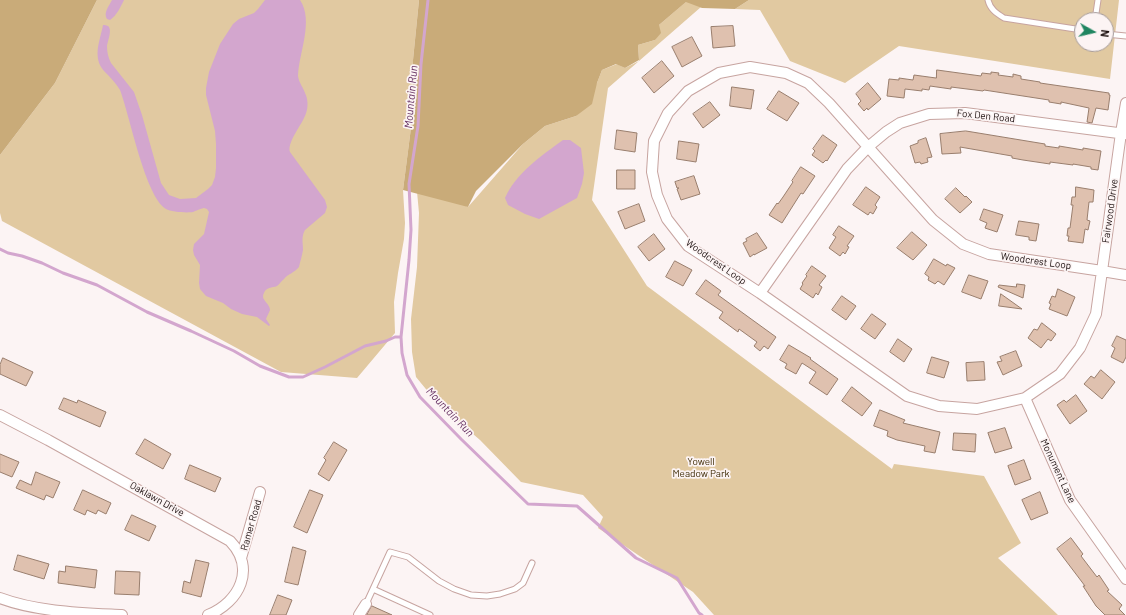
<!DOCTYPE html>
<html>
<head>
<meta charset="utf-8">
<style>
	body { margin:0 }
	#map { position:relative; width:1126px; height:615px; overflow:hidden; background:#fcf4f4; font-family:Barlow,sans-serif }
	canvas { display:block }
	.north { position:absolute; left:1074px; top:12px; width:40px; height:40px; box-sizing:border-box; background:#fcf4f4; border:1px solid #a29898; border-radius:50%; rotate:98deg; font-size:11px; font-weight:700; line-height:16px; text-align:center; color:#1b0f0e }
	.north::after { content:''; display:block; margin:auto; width:14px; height:18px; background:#1f8560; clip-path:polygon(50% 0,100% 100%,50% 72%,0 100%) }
</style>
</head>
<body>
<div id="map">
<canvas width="1126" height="615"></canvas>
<div class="north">N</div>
</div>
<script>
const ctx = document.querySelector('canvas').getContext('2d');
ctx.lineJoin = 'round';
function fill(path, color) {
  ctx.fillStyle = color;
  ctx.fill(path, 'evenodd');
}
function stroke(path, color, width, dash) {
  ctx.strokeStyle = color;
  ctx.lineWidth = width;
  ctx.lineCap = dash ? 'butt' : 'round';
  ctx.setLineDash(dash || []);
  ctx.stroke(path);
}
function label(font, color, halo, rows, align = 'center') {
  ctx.font = font + ' Barlow,sans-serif';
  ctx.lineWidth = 3.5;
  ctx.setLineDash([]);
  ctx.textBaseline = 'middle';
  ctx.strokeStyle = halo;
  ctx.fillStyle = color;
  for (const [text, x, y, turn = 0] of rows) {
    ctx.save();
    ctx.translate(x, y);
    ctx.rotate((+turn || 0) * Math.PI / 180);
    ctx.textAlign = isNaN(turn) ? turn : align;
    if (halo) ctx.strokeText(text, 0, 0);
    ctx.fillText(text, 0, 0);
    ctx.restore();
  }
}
const green = new Path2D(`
	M97 0H419L413 60 412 120 403 190 405 223 404 239 398 273 394 302 395 333 357 378 281 372 2 221 0 213V155L55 83Z
	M749 0H1119L1110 79 899 46 845 83 790 61 760 10 735 9ZM1082 20H1106V44H1082Z
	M687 1 701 7 608 88 592 200 647 286 892 469 894 464 984 476 1021 543 998 558 1058 615H714L693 592 598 528 603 517 583 495 521 482 480 440 439 405 416 377 412 352 411 319 417 267 419 213 416 181 468 207 523 144 545 126 576 116 597 83 602 70 617 64 625 68 639 61 638 45 655 40 659 25Z`);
const forest = new Path2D(`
	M0 0H97L55 83 0 155Z
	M419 0H749L735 9 702 8 686 2 659 25 661 33 655 40 638 45 639 60 625 68 616 64 602 70 597 83 592 104 576 116 545 126 523 144 476 191 468 207 403 190 412 120 413 60Z`);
const water = new Path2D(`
	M112 0H124C120 8 117 15 110 20L107 19C103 13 109 6 112 0Z
	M265 0H300C314 21 299 52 298 76 299 83 303 87 305 93 309 101 308 111 304 118 300 127 287 143 290 152L325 200 327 207 325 213 305 230C301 237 303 243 303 250 302 256 300 262 299 267 294 273 288 274 284 279 281 281 280 284 277 286 272 288 266 287 264 293 260 300 270 303 270 310 269 313 267 316 266 319L270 325 269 326 257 317 242 314 231 309 223 303 206 296 200 289 199 283 200 265 194 255 193 250 194 244 204 234 209 212 207 209 204 208C200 209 197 210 193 212 187 213 171 212 166 209 145 196 130 116 120 90 116 83 110 77 104 71 92 57 100 41 103 25 115 24 108 39 107 46 107 52 108 57 111 63L134 92 142 115 161 183 169 195 180 199 196 198 208 189 212 185 215 177 216 168V144L215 131 206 95V88L209 72 220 44 233 24 239 19 254 13 258 9Z
	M563 140H570L581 148 584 173 582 184 577 198 539 219 525 214 508 205 505 198C516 173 541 156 563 140Z`);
const stream = new Path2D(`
	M428 0 421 64 418 126 409 184 411 230 409 260 401 337 402 353 407 375 420 397 461 439 528 504 577 506 636 558 677 578 699 613 702 615
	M0 249 8 253 22 256 42 263 63 273 97 285 147 312 191 331 234 351 260 366 289 377H303L325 367 365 346 386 341 395 337H401`);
const building = new Path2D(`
	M733 26 735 46 713 48 711 27Z
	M692 37 702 56 682 67 672 47Z
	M662 61 674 76 654 93 642 78Z
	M937 70 981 76 982 73 991 74V72L999 73 998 75 1013 77V74L1021 76V79L1040 82V83L1109 93V95H1110L1108 110 1096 108 1092 123 1087 122 1089 108 1061 102V104L1049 102V100L984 90 983 91 951 87V89L930 86 929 90 922 89V91L905 89 904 98 887 96 889 79 899 80V78L913 80 914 75 936 78Z
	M868 83 881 99 868 110 867 108 864 111 858 104 861 101 856 94Z
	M732 87 754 90 751 109 730 106Z
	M779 91 799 103 787 121 767 109Z
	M710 102 720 115 703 128 693 114Z
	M617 130 637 133 635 152 615 149Z
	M966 131 1045 144V146L1059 148V146L1083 150V148L1101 151 1098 170 1091 169V167L1073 164V165L1050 162V164L1023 160 1012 158V156L960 147 961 153 942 154 940 134Z
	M823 135 837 145 827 161 826 160 823 163 812 155 815 151 813 149Z
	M926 138 932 157 927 158 928 162 921 164 920 162 915 163 910 146 918 143V141Z
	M679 141 699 144 696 162 677 159Z
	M801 167 815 176 803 194 801 193 782 223 769 215 777 203 778 204 783 197 793 182 792 181Z
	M617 170H635V189H617Z
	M694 176 700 194 681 200 677 189 679 188H677L675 182Z
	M866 187 880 197 875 205 877 207 873 214 870 212 868 215 853 205Z
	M1076 187 1094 190 1093 202H1089L1087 220 1090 221 1088 230 1085 229 1083 243 1068 241 1069 236H1067L1068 228H1070L1073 205H1071L1072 197H1075Z
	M956 188 965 197 966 196 972 202 960 213 945 199Z
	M639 204 645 221 625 229 618 212Z
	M984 209 1003 215 997 232 985 228 987 223 980 220Z
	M1019 221 1039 224 1036 241 1029 240V237L1016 235Z
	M839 226 854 236 847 246 849 247 845 254 843 252 840 256 829 248 836 237 833 235Z
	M912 232 927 245 913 260 897 248Z
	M757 233 767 248 754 255V254L750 257 743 243 747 241 746 239Z
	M654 234 665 249 649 261 638 247Z
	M934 259 946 266 947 264 955 268 944 285 938 281 935 284 928 280 929 277 925 274Z
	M675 261 692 270 683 286 666 277Z
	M812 266 826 276 819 285 822 287 818 295 816 293 813 298 800 289 803 284 802 283 807 276 806 275Z
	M969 275 988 281 981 299 962 292Z
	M706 280 721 291 718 295 776 337 768 349 764 346 760 351 754 346 757 342 739 329 738 332 719 318 723 312 696 294Z
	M1017 284 1025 285 1023 298 998 287 999 285 1016 287Z
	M1058 289 1075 297 1067 316 1049 309 1051 304 1049 303 1052 296 1055 297Z
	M1001 294 1022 309 999 306Z
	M842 296 856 306 846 320 832 310Z
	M872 314 886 324 875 339 861 329Z
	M1042 323 1056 334 1051 341 1048 339 1041 348 1028 338 1034 329 1037 330Z
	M1117 336 1126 340V357L1123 363 1111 357 1115 348 1112 346Z
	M898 339 912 349 904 362 890 352Z
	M789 345 811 358 810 359 838 379 827 395 809 383 816 372 802 363 796 374 785 368 787 364 780 360Z
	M1016 351 1022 366 1003 375 997 362 1002 361 1000 357Z
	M932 357 949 362 944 378 927 373Z
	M3 358 33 372 26 386 0 374V365Z
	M984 362 985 380 967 381 966 363Z
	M1101 370 1115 382 1102 399 1084 384 1091 376 1094 378Z
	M852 387 872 403 862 416 842 401Z
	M1076 395 1087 411 1070 424 1057 405 1064 400 1066 402Z
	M64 398 77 403 78 400 106 412 100 427 59 409Z
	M880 410 905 420 903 423 940 432 935 453 924 451 925 446 897 440 887 436 888 431 874 426Z
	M1005 428 1012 448 995 453 988 433Z
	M954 433 976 434 975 452 953 450Z
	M145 439 171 454 163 469 136 454Z
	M334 442 347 450 329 481 318 474 326 460 324 458Z
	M0 454 19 462 12 477 0 472Z
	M1024 460 1031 479 1015 485 1008 466Z
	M190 465 221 478 215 492 185 479Z
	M36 472 60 482 53 498 46 495 44 500 16 488 20 480 31 485Z
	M83 490 111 503 106 514 98 510 96 514 87 510 85 515 74 510Z
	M310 490 323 495 307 533 294 527Z
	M1040 492 1048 513 1031 520 1022 500Z
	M132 515 156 526 149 541 125 530Z
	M1071 538 1083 554 1081 556 1097 577 1099 575 1109 590 1107 591 1122 605 1119 609 1125 615H1105L1096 606 1083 586H1085L1057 549Z
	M293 547 306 551 298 585 285 582Z
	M18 555 49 564 44 579 14 570Z
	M196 560 209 563 201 597 182 592 184 581 190 583Z
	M66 566 97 570 95 588 58 583 59 571 65 572Z
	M116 571 140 572 139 595 115 594Z
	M278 595 292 600 286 615H270Z
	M372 606 392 615H367Z`);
const service = new Path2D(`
	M988 0C990 9 996 13 1004 18L1082 30
	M1095 20 1098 0
	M1106 34 1126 36
	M373 589 430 615
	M366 604 390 552 408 557 439 581 454 589 471 595 487 596 500 594 515 589 523 583 532 563`);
const minor = new Path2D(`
	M1126 103 1121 133 1102 271 1096 314 1080 348 1060 374 1025 398 977 409 939 406 907 396 760 293 688 246 667 219 657 195 652 172 654 141 668 113 688 91 719 73 750 67 786 73 808 83 829 103 933 220 963 244 989 254 1102 271 1126 275
	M760 293 847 169 868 147 886 132 900 123 929 114 965 113 1126 134
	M1025 398 1070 500 1126 579
	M0 415 48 440 230 541C256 568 240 602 208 615
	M241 558 260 492
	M0 598C37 612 83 613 122 615
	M359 615 366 604`);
const streetNames = [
	["Fox Den Road",986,116,6],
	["Fairwood Drive",1110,211,-82],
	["Woodcrest Loop",1036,261,8],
	["Woodcrest Loop",716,262,35],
	["Monument Lane",1058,471,65],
	["Oaklawn Drive",157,499,29],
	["Ramer Road",251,525,-74]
];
const parkNames = [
	["Yowell",701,462],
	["Meadow Park",701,474]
];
const waterNames = [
	["Mountain Run",411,97,-85],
	["Mountain Run",450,412,46]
];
fill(green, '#e1c9a1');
fill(forest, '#c9ab79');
fill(water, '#d3a6ce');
stroke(stream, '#d3a6ce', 3);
fill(building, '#dfc1af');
stroke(building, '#997e6d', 1);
stroke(service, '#c7a4a0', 7);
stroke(minor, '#c7a4a0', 12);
stroke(service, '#fff', 5);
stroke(minor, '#fff', 10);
label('10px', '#1b0f0e', '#fcf4f4', streetNames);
label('10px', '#3b2700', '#fcf4f4', parkNames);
label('italic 11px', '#632d60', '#fcf4f4', waterNames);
</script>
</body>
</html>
